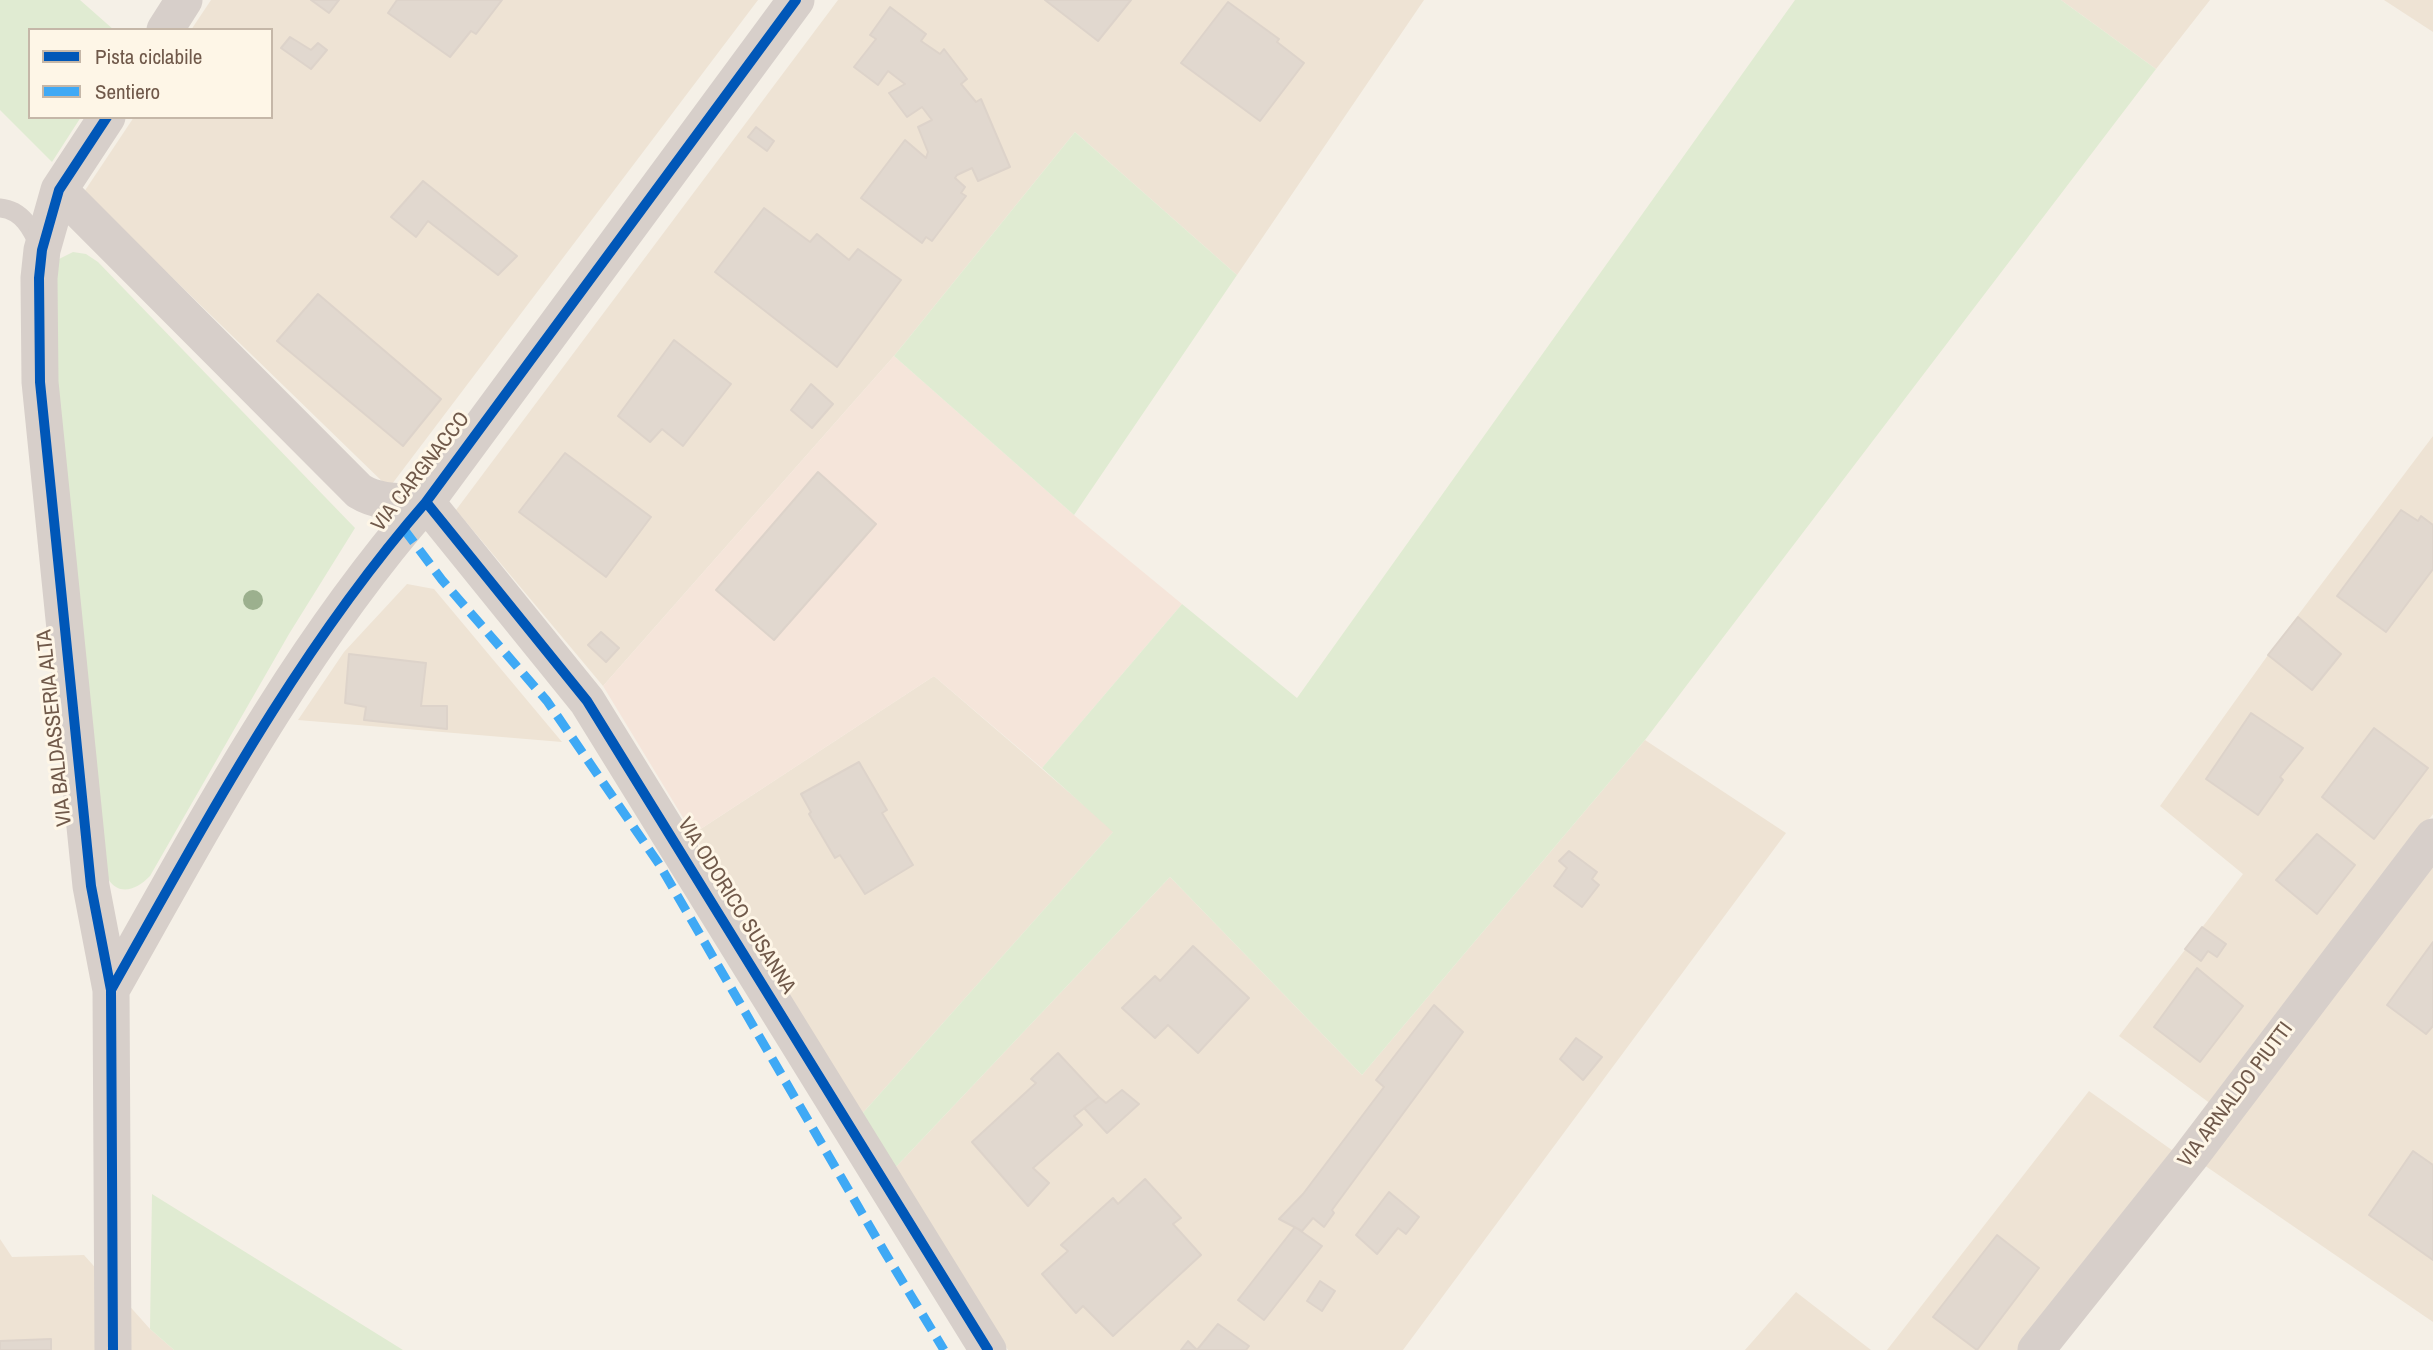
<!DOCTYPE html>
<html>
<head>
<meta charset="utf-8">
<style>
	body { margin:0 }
	#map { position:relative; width:2433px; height:1350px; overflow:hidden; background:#f5f0e7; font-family:"Archivo Narrow",sans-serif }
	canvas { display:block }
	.legend { position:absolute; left:28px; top:28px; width:245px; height:91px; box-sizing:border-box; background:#fef6e7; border:2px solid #c5b7a8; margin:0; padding:9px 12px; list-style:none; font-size:21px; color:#70594a }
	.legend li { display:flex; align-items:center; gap:14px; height:35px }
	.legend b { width:35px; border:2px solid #c5b7a8 }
</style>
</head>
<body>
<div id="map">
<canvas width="2433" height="1350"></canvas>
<ul class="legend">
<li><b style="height:9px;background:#0057b8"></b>Pista ciclabile</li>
<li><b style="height:9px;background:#3fa9f5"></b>Sentiero</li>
</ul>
</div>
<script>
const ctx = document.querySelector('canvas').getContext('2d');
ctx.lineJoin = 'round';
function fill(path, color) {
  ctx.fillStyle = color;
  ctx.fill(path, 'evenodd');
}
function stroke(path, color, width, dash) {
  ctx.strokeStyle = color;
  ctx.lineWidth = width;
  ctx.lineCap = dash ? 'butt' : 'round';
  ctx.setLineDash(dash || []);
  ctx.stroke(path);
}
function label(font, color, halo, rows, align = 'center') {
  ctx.font = font + ' "Archivo Narrow",sans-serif';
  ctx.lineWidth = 6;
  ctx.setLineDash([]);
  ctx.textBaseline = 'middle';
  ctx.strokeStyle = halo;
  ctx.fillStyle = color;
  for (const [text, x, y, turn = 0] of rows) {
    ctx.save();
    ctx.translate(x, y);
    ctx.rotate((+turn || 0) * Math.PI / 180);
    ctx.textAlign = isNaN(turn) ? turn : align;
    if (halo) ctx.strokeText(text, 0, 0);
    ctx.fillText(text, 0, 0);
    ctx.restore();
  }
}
const residential = new Path2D(`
	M211 0H758L389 488 84 192 134 117H271V30H191Z
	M838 0H1424L1237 275 1075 132 894 356 603 686 456 510Z
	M2061 0H2210L2156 69Z
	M2384 0H2433V32Z
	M2433 436V814L2211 1104 2119 1036 2243 874 2160 806 2268 655Z
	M407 584 434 589 562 742 298 720 344 652Z
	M934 676 1114 831 861 1115 693 834Z
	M1645 740 1786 833 1403 1350H1008L894 1169 1170 877 1362 1075Z
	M2433 862V1322L2204 1165Z
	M2089 1091 2176 1153 2019 1350H1887Z
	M0 1239 12 1257 84 1255 150 1329 174 1350H0Z
	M1796 1292 1871 1350H1745Z`);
const commercial = new Path2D(`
	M894 356 1074 515 1182 604 1042 768 934 676 693 834 603 686Z`);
const green = new Path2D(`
	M0 0H80L114 30H30V117H81L52 162 0 110Z
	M1795 0H2061L2156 69 1645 740 1362 1075 1170 877 894 1169 861 1115 1113 832 1042 768 1182 604 1297 698Z
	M1075 132 1237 275 1074 515 894 356Z
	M73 252 86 254 98 262 355 528 289 634 150 876C136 891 116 897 106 875L52 377 55 261Z
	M152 1194 403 1350H174L150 1329Z`);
const building = new Path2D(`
	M311 0H339L329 13Z
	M397 0H502L476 34 471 31 450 57 388 13Z
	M1045 0H1131L1098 41Z
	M1228 2 1279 39 1277 42 1304 63 1260 121 1181 63Z
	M890 7 926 34 921 41 940 54 944 49 967 79 961 84 976 102 981 99 1010 167 978 181 972 168 957 175 955 178 965 187 961 193 966 196 932 241 926 237 922 243 861 198 905 140 926 158 928 152 918 127 932 120 922 107 907 117 889 93 905 84 888 71 878 85 854 67 876 39 870 35Z
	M290 37 311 50 318 43 327 50 311 69 281 48Z
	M756 127 774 141 767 151 748 137Z
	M423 181 517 256 498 275 428 221 416 237 391 217Z
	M764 208 810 242 817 234 849 260 858 249 901 280 837 367 715 272Z
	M318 294 441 399 403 446 277 341Z
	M674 340 731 384 683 446 662 429 650 442 618 416Z
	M811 384 833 404 812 428 791 410Z
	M565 453 651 517 606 577 519 512Z
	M818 472 876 524 774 640 716 590Z
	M2401 510 2418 521 2421 516 2433 525V569L2386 632 2337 596Z
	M2298 617 2341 654 2312 690 2268 655Z
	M601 632 619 648 606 662 588 645Z
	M349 654 426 663 421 706H447V729L364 720 366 707 345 703Z
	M2251 713 2303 748 2280 777 2283 780 2258 815 2206 779Z
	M2374 728 2428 768 2374 839 2322 797Z
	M859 762 887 810 882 813 913 865 865 894 840 855 835 858 809 814 811 812 801 794Z
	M2317 834 2355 865 2317 914 2276 880Z
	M1569 851 1597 872 1592 879 1599 885 1582 907 1554 886 1567 868 1559 861Z
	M2202 927 2226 944 2217 957 2208 951 2201 961 2185 949Z
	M2433 942V1026L2426 1034 2387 1005Z
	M1193 946 1249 998 1198 1053 1168 1025 1155 1038 1122 1008 1155 976 1160 981Z
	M2197 968 2243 1006 2200 1062 2154 1027Z
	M1434 1005 1463 1032 1332 1210 1334 1213 1324 1227 1313 1218 1302 1231 1279 1219 1303 1194 1384 1087 1376 1080Z
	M1576 1038 1602 1057 1583 1080 1560 1059Z
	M1058 1053 1099 1097 1074 1116 1082 1125 1033 1168 1049 1183 1028 1206 972 1142 1036 1083 1031 1079Z
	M1122 1090 1139 1104 1107 1133 1084 1108 1099 1097 1106 1103Z
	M2413 1151 2433 1165V1260L2369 1215Z
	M1145 1179 1181 1218 1173 1224 1201 1255 1113 1336 1083 1306 1076 1313 1042 1274 1068 1251 1061 1245 1113 1198 1118 1204Z
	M1389 1192 1419 1217 1406 1234 1398 1228 1377 1254 1356 1235Z
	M1295 1227 1322 1246 1264 1320 1238 1300Z
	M1997 1235 2039 1268 1977 1350 1933 1317Z
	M1320 1281 1335 1291 1322 1311 1307 1301Z
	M1218 1324 1249 1346 1246 1350H1181L1188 1341 1197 1350Z
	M51 1339V1350H0V1341Z`);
const service = new Path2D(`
	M0 208C23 210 32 230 41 249`);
const minor = new Path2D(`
	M165 30 184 0
	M107 117 59 190 42 250 39 278 40 382 91 886 111 990 113 1350
	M59 190 359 491C380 504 401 501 426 502
	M426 502 587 701 988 1350
	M111 990C207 820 297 650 426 502L796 0
	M2036 1350 2190 1157 2433 837`);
const quiet = new Path2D(`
	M403 528 442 580 547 701 659 864 884 1251 944 1350`);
const cycleway = new Path2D(`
	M107 117 59 190 42 250 39 278 40 382 91 886 111 990 113 1350
	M426 502 587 701 988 1350
	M111 990C207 820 297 650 426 502L796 0`);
const trees = [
	[253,600]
];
const streetNames = [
	["VIA CARGNACCO",421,472,-52],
	["VIA BALDASSERIA ALTA",55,728,-96],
	["VIA ODORICO SUSANNA",736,906,58],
	["VIA ARNALDO PIUTTI",2236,1095,-53]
];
fill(residential, '#eee3d4');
fill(commercial, '#f5e5da');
fill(green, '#e0ebd2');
fill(building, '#e1d8cf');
stroke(building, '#ddd3ca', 2);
stroke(service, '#d7cfca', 19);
stroke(minor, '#d7cfca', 37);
stroke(quiet, '#3fa9f5', 9, [18, 9]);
stroke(cycleway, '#0057b8', 10);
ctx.fillStyle = '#9cb08e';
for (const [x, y] of trees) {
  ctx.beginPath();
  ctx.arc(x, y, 10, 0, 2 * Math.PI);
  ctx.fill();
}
label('21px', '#70594a', '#fef6e7', streetNames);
</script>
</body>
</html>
